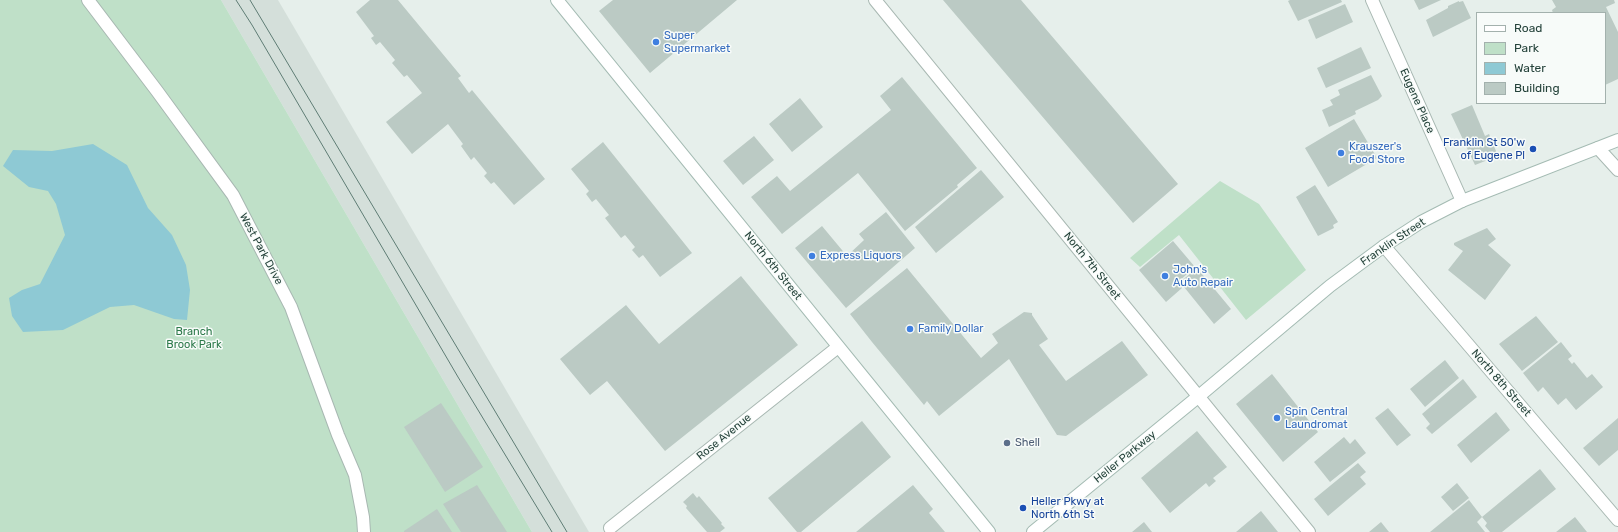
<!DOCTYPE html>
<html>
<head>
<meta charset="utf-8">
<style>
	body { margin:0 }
	#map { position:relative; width:1618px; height:532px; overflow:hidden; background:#e6efeb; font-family:Rubik,sans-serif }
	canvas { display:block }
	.legend { position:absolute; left:1476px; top:12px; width:130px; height:92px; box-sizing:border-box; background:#f7fbf9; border:1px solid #a3b1ad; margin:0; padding:5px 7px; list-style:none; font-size:12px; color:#24423a }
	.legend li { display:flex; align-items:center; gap:8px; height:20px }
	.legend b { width:20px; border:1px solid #a3b1ad }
</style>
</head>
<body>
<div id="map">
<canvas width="1618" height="532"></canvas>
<ul class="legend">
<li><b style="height:5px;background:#fff"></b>Road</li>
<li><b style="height:11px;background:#bfe0c8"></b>Park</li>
<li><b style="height:11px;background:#8ec9d4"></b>Water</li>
<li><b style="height:11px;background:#bbcac4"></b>Building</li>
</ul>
</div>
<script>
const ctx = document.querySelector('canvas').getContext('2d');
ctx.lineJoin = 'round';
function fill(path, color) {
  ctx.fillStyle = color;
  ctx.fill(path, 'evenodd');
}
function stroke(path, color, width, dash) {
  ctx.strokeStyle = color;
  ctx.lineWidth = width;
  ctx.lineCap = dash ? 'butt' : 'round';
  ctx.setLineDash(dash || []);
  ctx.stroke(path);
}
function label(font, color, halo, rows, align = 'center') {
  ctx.font = font + ' Rubik,sans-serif';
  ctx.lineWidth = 3;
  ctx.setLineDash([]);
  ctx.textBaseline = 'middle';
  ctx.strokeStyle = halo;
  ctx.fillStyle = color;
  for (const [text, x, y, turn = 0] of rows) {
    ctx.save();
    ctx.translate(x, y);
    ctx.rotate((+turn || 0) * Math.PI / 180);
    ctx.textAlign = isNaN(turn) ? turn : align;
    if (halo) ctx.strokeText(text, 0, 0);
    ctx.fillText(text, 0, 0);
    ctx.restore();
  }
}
const built = new Path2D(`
	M221 0H278L589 532H532Z`);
const green = new Path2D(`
	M0 0H221L532 532H0Z
	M1220 181 1259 204 1306 270 1246 320 1179 235 1140 267 1130 258Z`);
const water = new Path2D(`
	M93 144 127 165 148 208 172 235 186 265 190 290 187 320 174 319 134 305 110 307 63 330 23 332 12 316 9 298 22 290 40 284 65 235 56 204 48 191 29 187 3 166 13 150 52 151Z`);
const building = new Path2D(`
	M370 0H398L461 76 458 78 469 93 472 90 545 179 514 205 494 182 491 184 484 176 487 173 474 157 471 160 461 146 463 144 448 124 412 154 386 122 422 93 407 75 404 77 392 63 395 60 380 42 376 45 371 38 374 36 356 12Z
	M613 0H737L650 73 599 11Z
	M943 0H1021L1178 184 1133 223Z
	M1290 0H1341L1342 2 1298 21 1288 1Z
	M1414 0H1441L1419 10Z
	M1552 0H1614L1615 3 1606 7 1618 32V79L1605 85V13H1553L1552 10 1556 7Z
	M1459 1V2L1463 1 1471 18 1433 37 1426 20 1448 8V6Z
	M1345 4 1353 22 1316 39 1308 20Z
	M1361 47 1371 68 1326 88 1317 68Z
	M1371 75 1382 96 1378 100 1355 111 1356 114 1329 127 1322 110 1333 105 1330 100 1340 95 1338 90Z
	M902 77 977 168 957 185 958 187 905 231 858 173 782 234 751 197 777 176 790 191 891 110 880 96Z
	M800 98 823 127 792 152 769 124Z
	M1472 105 1485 136 1489 134 1498 156 1475 165 1451 114Z
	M1354 119 1377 158 1328 187 1305 148Z
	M754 136 774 160 743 185 723 161Z
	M603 142 692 253 660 277 643 255 639 258 632 250 635 247 625 235 621 238 605 218 609 215 596 199 592 202 586 194 589 191 571 169Z
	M981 170 1004 197 936 253 915 227Z
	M1315 185 1338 222 1333 225 1334 228 1318 236 1296 197Z
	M886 212 915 248 846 308 795 248 822 226 847 256 864 240 859 234Z
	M1487 228 1496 239 1488 245 1511 265 1485 300 1448 270 1463 251 1454 245V243Z
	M1173 241 1195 267 1178 282 1182 288 1166 302 1139 270Z
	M907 268 981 358 998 343 992 334 1024 312 1032 313V315L1048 339 1039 345 1066 381 1122 341 1148 375 1066 436 1057 435 1009 359 939 416 927 401 924 405 872 342 850 314Z
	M1197 268 1231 309 1214 324 1180 282Z
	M741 276 798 345 665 451 607 381 590 395 560 359 626 305 659 344Z
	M1536 316 1558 342 1522 371 1499 344Z
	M1561 342 1572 356 1568 359 1572 364 1574 362 1587 378 1592 374 1603 387 1576 410 1566 398 1558 405 1543 387 1538 392 1523 373Z
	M1445 360 1459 378 1425 407 1410 389Z
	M1272 374 1318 432 1283 462 1236 404Z
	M1463 379 1477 397 1432 434 1426 428 1430 424 1422 414Z
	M441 403 483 467 445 492 404 427Z
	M1388 408 1411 435 1397 446 1375 418Z
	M1496 412 1510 430 1471 463 1457 445Z
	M1618 418V450L1599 466 1583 448Z
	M862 421 891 457 801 532H797L768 498Z
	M1197 431 1227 467 1213 478 1216 481 1209 487 1206 483 1170 513 1141 478Z
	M1344 437 1350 444 1355 439 1366 453 1330 482 1314 462Z
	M1358 463 1366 472 1360 477 1366 484 1328 516 1314 499Z
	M1540 469 1556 489 1502 532H1490L1485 526 1487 523 1482 517Z
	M1457 483 1469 498 1453 511 1441 497Z
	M477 485 507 532H461L443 504Z
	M913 485 933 509 929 513 945 532H856Z
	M693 493 697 498 699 496 722 523 721 524 725 528 720 532H707L686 508 687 506 683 502Z
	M1469 500 1482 517 1477 522 1485 532H1430Z
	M437 509 452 532H404V531Z
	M1261 511 1278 532H1236Z
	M1575 517 1587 532H1556Z
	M1144 522 1152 532H1132Z
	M1381 522 1389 532H1369Z`);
const street = new Path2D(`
	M88 0 157 91 233 195 291 307 338 435 355 475 363 517 364 532
	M875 0 1309 532
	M1372 0 1462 201
	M1598 148 1618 170
	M1384 246 1618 520
	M610 528 838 347`);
const secondary = new Path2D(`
	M557 0 989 532
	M1033 532 1199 396 1330 286 1384 246 1421 222 1462 201 1618 140`);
const tram = new Path2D(`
	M236 0 252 25 458 377 552 532
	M250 0 567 532`);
const markers = [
	[656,42,4,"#3f7fe0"],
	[1533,149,4,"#1a4fb4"],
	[1341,153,4,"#3f7fe0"],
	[812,256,4,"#3f7fe0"],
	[1165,276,4,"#3f7fe0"],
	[910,329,4,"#3f7fe0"],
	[1277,418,4,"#3f7fe0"],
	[1007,443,4,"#5c6f8a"],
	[1023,508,4,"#1a4fb4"]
];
const shopNames = [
	["Super",664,36],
	["Supermarket",664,49],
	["Krauszer's",1349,147],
	["Food Store",1349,160],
	["Express Liquors",820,256],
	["John's",1173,270],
	["Auto Repair",1173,283],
	["Family Dollar",918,329],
	["Spin Central",1285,412],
	["Laundromat",1285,425]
];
const streetNames = [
	["Eugene Place",1417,101,66],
	["Franklin Street",1393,242,-34],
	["West Park Drive",261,249,62],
	["North 6th Street",773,266,51],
	["North 7th Street",1092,266,51],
	["North 8th Street",1501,383,49],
	["Rose Avenue",724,437,-39],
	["Heller Parkway",1125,457,-39]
];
const transitNames = [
	["Franklin St 50'w",1525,143],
	["of Eugene Pl",1525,156],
	["Heller Pkwy at",1031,502,"left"],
	["North 6th St",1031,515,"left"]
];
const parkNames = [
	["Branch",194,332],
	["Brook Park",194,345]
];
const serviceNames = [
	["Shell",1015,443]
];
fill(built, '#d4dfda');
fill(green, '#bfe0c8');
fill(water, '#8ec9d4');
fill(building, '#bbcac4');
stroke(street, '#a8b8b2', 14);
stroke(secondary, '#a4bbb3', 14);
stroke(street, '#fff', 12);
stroke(secondary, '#fff', 12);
stroke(tram, '#5f7d75', 1);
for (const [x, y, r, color] of markers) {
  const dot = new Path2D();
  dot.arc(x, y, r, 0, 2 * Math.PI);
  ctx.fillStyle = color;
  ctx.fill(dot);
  stroke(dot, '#f7fbf9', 1.5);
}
label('11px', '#366cbe', '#f7fbf9', shopNames, 'left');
label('11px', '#24423a', '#f7fbf9', streetNames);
label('11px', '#164399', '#f7fbf9', transitNames, 'right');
label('11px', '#2d7a4b', '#f7fbf9', parkNames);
label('11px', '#4e5e75', '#f7fbf9', serviceNames, 'left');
</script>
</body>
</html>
